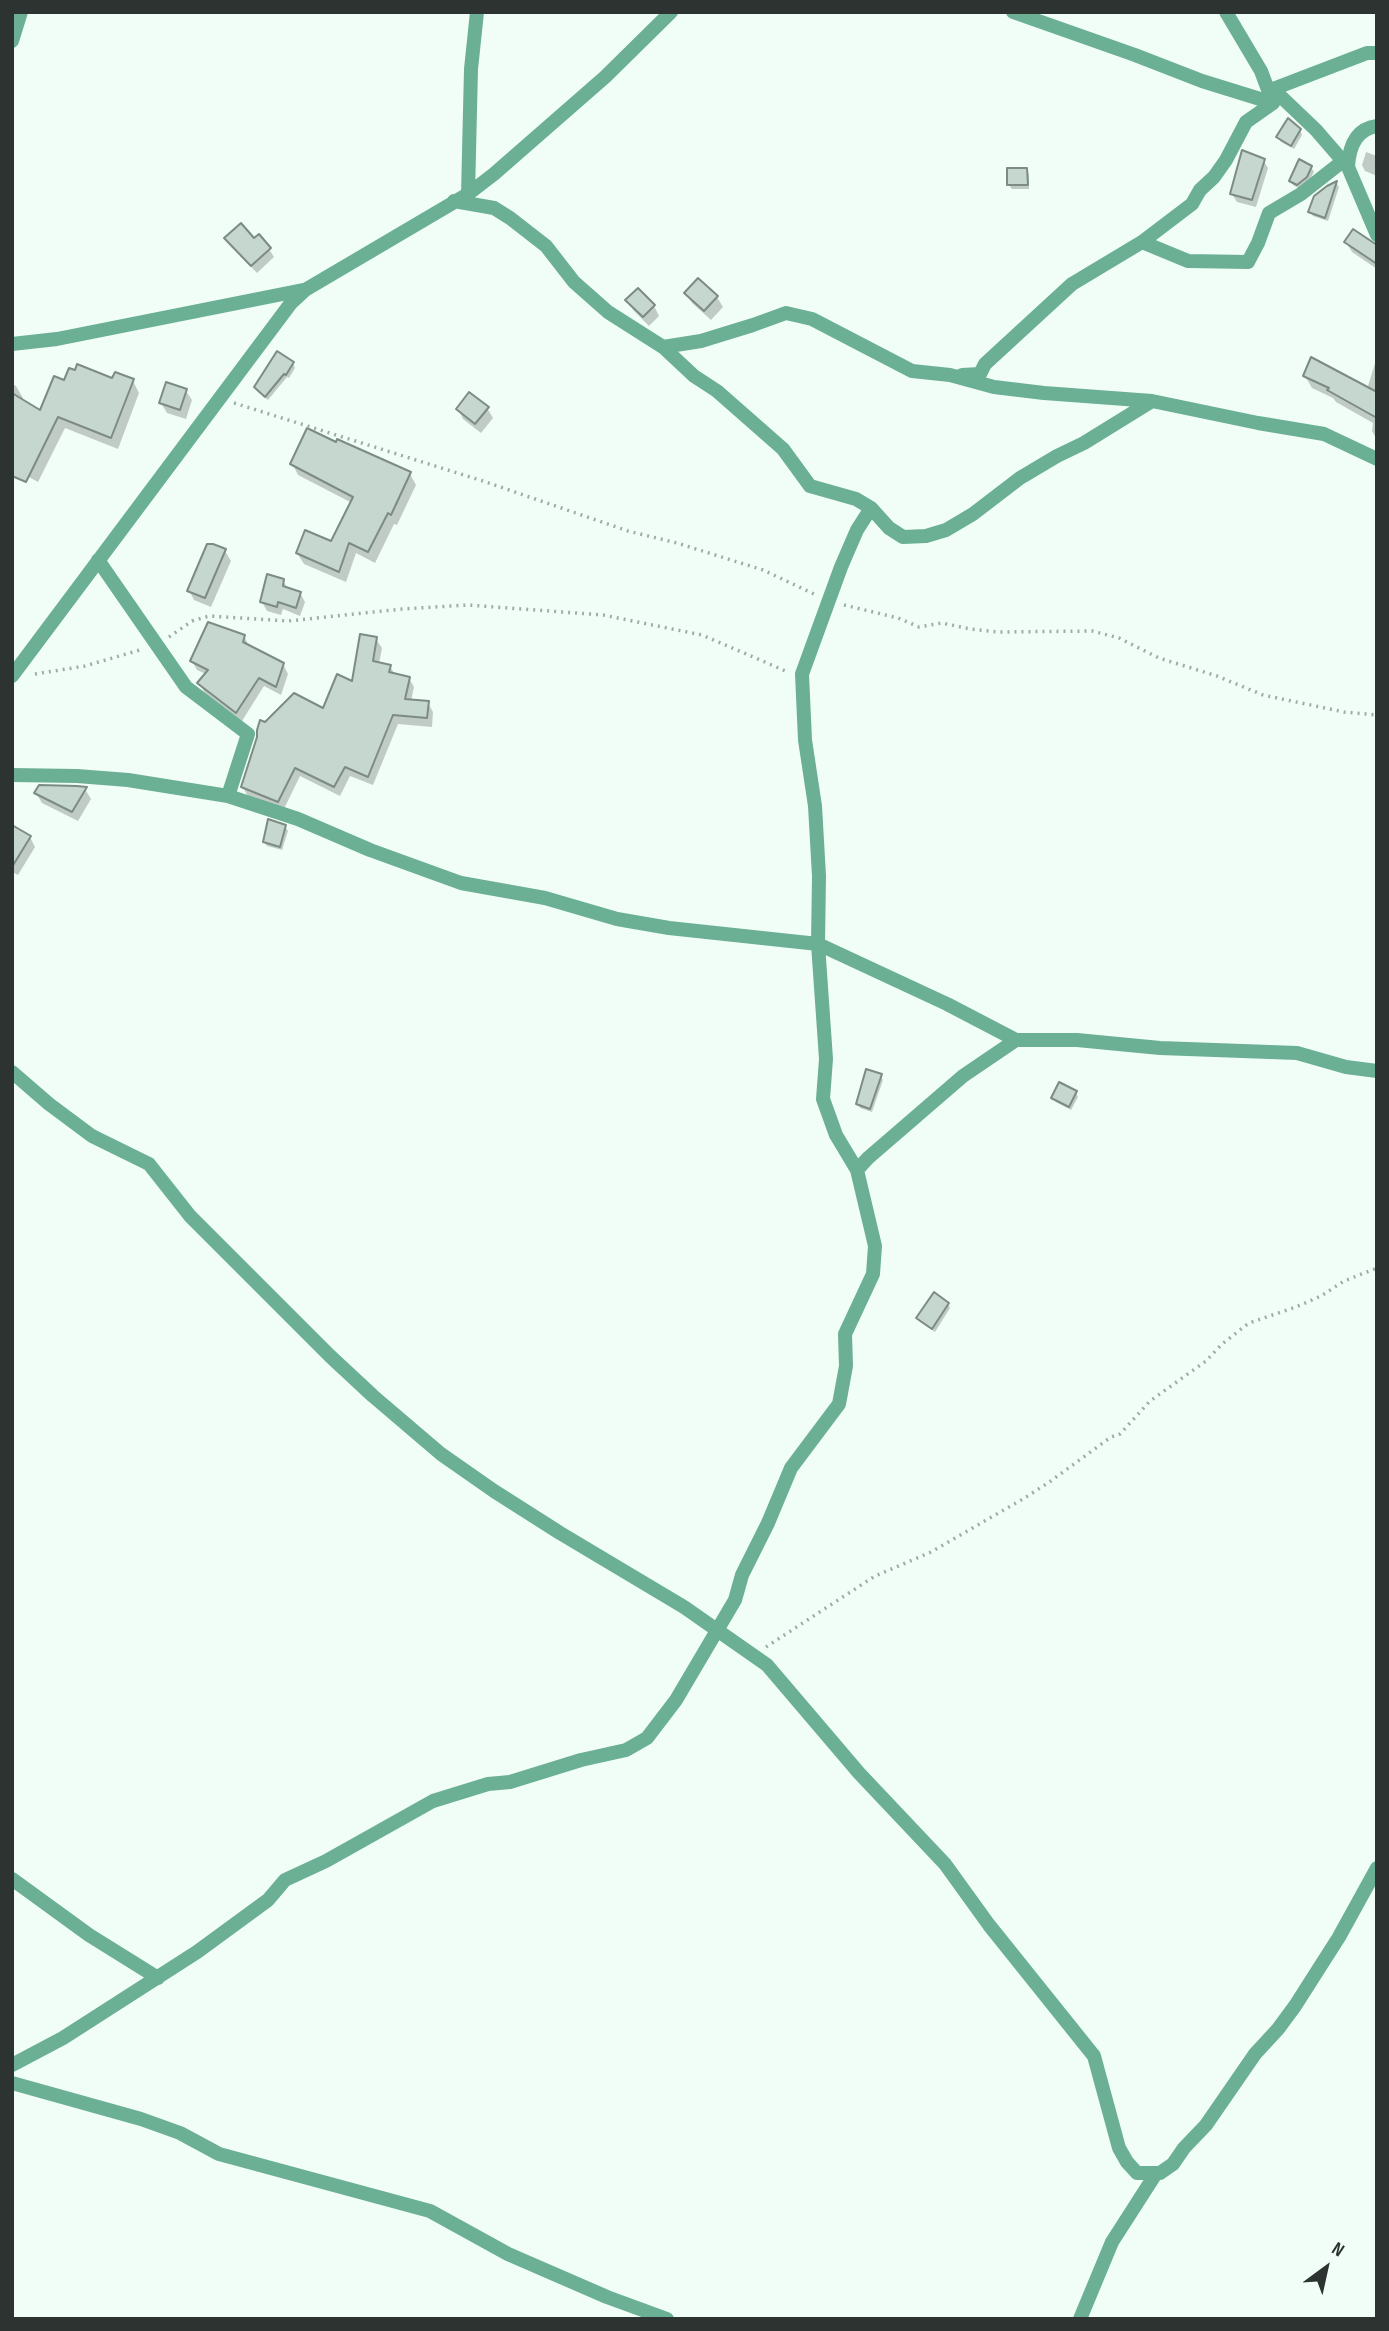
<!DOCTYPE html>
<html>
<head>
<meta charset="utf-8">
<style>
	body { margin:0 }
	#map { position:relative; width:1389px; height:2331px; overflow:hidden; background:#f1fef8; font-family:"Sofia Sans Condensed",sans-serif }
	canvas { display:block }
	.frame { position:absolute; inset:0; border:14px solid #2c3330; pointer-events:none }
	.north { position:absolute; left:1291px; top:2233px; width:70px; height:70px; -webkit-text-stroke:5px #f1fef8; paint-order:stroke; rotate:33deg; font-size:19px; font-weight:700; line-height:28px; text-align:center; color:#2c3330 }
	.north::after { content:''; display:block; margin:auto; width:24px; height:32px; background:#2c3330; clip-path:polygon(50% 0,100% 100%,50% 72%,0 100%) }
</style>
</head>
<body>
<div id="map">
<canvas width="1389" height="2331"></canvas>
<div class="frame"></div>
<div class="north">N</div>
</div>
<script>
const ctx = document.querySelector('canvas').getContext('2d');
ctx.lineJoin = 'round';
function fill(path, color) {
  ctx.fillStyle = color;
  ctx.fill(path, 'evenodd');
}
function stroke(path, color, width, dash) {
  ctx.strokeStyle = color;
  ctx.lineWidth = width;
  ctx.lineCap = dash ? 'butt' : 'round';
  ctx.setLineDash(dash || []);
  ctx.stroke(path);
}
const shadow = new Path2D(`
	M1300 130 1302 135 1294 149 1281 142 1278 137Z
	M1366 152 1377 156V176L1365 171 1362 165Z
	M1263 160 1268 168 1256 207 1237 202 1232 194Z
	M1311 167 1314 172 1309 181 1300 189 1293 185 1291 181Z
	M1026 170 1029 174V189H1012L1009 185Z
	M1337 184 1339 187 1328 221 1313 216 1310 212 1328 187Z
	M226 238 254 241 269 249 274 257 257 273 231 246Z
	M1346 242 1377 247V269L1352 252Z
	M698 280 717 297 723 307 711 320 692 303 686 293Z
	M628 300 654 306 659 316 649 326 633 310Z
	M1377 357V440L1372 431 1373 423 1336 402 1333 398 1312 388 1305 376 1367 389Z
	M293 363 295 368 289 378 287 377 268 400 258 392 256 387Z
	M133 381 139 393 118 449 65 428 38 482 12 468V384L16 386 23 398 21 401 41 412 65 382Z
	M186 391 192 400 186 419 167 413 161 403Z
	M487 408 493 418 481 433 463 419 458 409Z
	M292 463 410 474 416 485 397 525 394 524 375 563 356 553 346 582 304 564 297 553 332 543 352 503 298 475Z
	M225 551 231 561 211 607 194 600 189 590Z
	M283 581 288 589 300 593 305 602 300 616 283 609 281 615 267 611 262 602Z
	M244 636 249 646 283 664 288 674 281 695 264 686 242 721 205 693 199 684 206 674 197 670 192 661Z
	M376 639 382 648 379 664 390 666 395 675 409 678 414 687 411 701 428 703 433 712 432 727 398 724 373 785 350 776 340 796 300 776 283 811 248 797 243 787 265 724 324 710 354 683Z
	M85 789 91 799 78 821 42 803 36 793Z
	M12 827 30 837 35 847 18 875 12 872Z
	M285 827 288 831 282 850 267 846 264 842Z
	M880 1075 883 1080 872 1112 860 1108 858 1104Z
	M1076 1093 1078 1097 1071 1110 1056 1102 1053 1098Z
	M948 1304 950 1308 935 1332 920 1322 918 1318Z`);
const building = new Path2D(`
	M1288 118 1301 129 1291 146 1276 137Z
	M1242 150 1265 159 1252 200 1230 194Z
	M1299 159 1312 166 1307 177 1297 185 1289 181Z
	M1007 168H1027L1028 185H1007Z
	M1337 181 1325 218 1308 212 1314 196 1327 186Z
	M241 223 254 238 259 234 271 248 251 266 224 238Z
	M1353 229 1377 245V264L1344 242Z
	M698 278 718 296 704 311 684 293Z
	M638 288 655 305 643 317 625 300Z
	M277 351 294 362 286 375 284 374 265 397 254 387Z
	M1311 357 1377 392V418L1327 390 1329 388 1303 376Z
	M77 364 112 378 115 372 134 379 111 438 58 417 26 482 12 476V393L40 410 54 376 64 380 69 368 75 370Z
	M166 382 187 389 180 410 159 403Z
	M469 392 489 407 475 424 456 409Z
	M307 428 336 442 337 439 411 472 391 515 388 513 368 552 349 543 339 572 296 553 305 530 331 541 353 497 290 464Z
	M207 544H213L226 549 205 598 187 591Z
	M267 574 284 579 283 586 301 592 296 608 278 602 277 607 260 602Z
	M208 622 245 635 243 642 284 663 276 687 259 678 236 713 197 683 208 670 190 661Z
	M360 634 377 637 373 661 391 665 389 672 410 677 405 699 429 701 427 718 393 715 368 777 345 767 334 787 295 768 278 802 241 787 257 737V730L260 720 265 722 294 693 323 708 337 674 352 681Z
	M39 785 77 786 87 787 72 812 34 793Z
	M268 819 286 825 280 847 263 842Z
	M12 825 31 836 12 867Z
	M866 1069 882 1074 870 1109 856 1104Z
	M1059 1082 1077 1091 1069 1107 1051 1098Z
	M934 1292 949 1303 932 1329 916 1318Z`);
const path = new Path2D(`
	M234 403 483 481 628 531 677 543 763 570 814 594
	M844 605 898 618 919 627 942 623 970 629 999 632 1092 631 1119 638 1159 658 1217 676 1263 695 1344 712 1377 715
	M169 637 192 621 209 616 288 621 402 609 468 605 603 615 702 635 788 672
	M35 674 85 666 140 650
	M766 1647 875 1576 931 1552 1023 1499 1048 1483 1111 1437 1120 1434 1150 1401 1206 1361 1222 1344 1249 1323 1296 1307 1321 1296 1344 1281 1377 1268`);
const street = new Path2D(`
	M1013 12 1135 55 1202 81 1273 103V89L1316 130 1348 167 1377 235
	M12 41 21 12
	M1273 89 1367 53H1377
	M1348 167C1349 148 1355 129 1377 126
	M468 194 471 69 477 12
	M454 201 494 208 510 218 546 246 574 282 608 312 663 347 701 341 753 325 786 313 812 319 912 371 950 375 994 387 1044 393 1152 401 1258 423 1324 434 1377 459
	M1142 242 1188 261 1248 262 1258 243 1269 213 1301 194 1343 161
	M12 344 57 339 303 290
	M663 347 694 376 717 391 783 449 810 486 856 499 871 508 889 528 903 537 926 536 946 530 973 514 1020 478 1057 456 1084 443 1152 401
	M962 375 980 374 985 364 1072 284 1142 242 1192 204 1200 190 1214 177 1226 160 1246 122 1273 103 1261 71 1226 12
	M98 560 186 687 248 734 228 796
	M12 676 291 303 305 290 468 194 494 174 605 77 671 12
	M12 775 77 776 128 780 228 796 298 819 370 850 461 883 545 898 617 919 669 928 818 944 947 1004 1016 1040H1077L1160 1048 1297 1053 1346 1067 1377 1071
	M12 1072 49 1104 92 1136 149 1164 190 1216 330 1356 373 1396 441 1454 494 1491 560 1533 684 1607 767 1665 859 1773 945 1864 989 1925 1094 2056 1119 2148 1127 2162 1137 2173H1160L1173 2164 1184 2148 1206 2125 1255 2054 1278 2029 1295 2006 1339 1937 1377 1868
	M857 1170 868 1158 963 1076 1016 1040
	M12 1879 89 1935 158 1978
	M12 2065 63 2038 197 1952 268 1900 285 1880 326 1861 433 1801 488 1784 510 1782 581 1760 626 1750 647 1738 676 1700 735 1600 742 1575 768 1523 791 1468 839 1404 846 1366 845 1334 873 1274 875 1246 857 1170 836 1135 823 1099 826 1059 818 944 819 876 815 806 805 740 802 674 841 567 857 530 871 508
	M12 2083 141 2119 180 2133 219 2154 430 2211 508 2254 607 2297 667 2319
	M1080 2319 1112 2242 1155 2175`);
fill(shadow, '#0003');
fill(building, '#c6d7d0');
stroke(building, '#7c8b84', 2);
stroke(path, '#a0aba6', 3.5, [2, 5]);
stroke(street, '#6bb095', 14);
</script>
</body>
</html>
